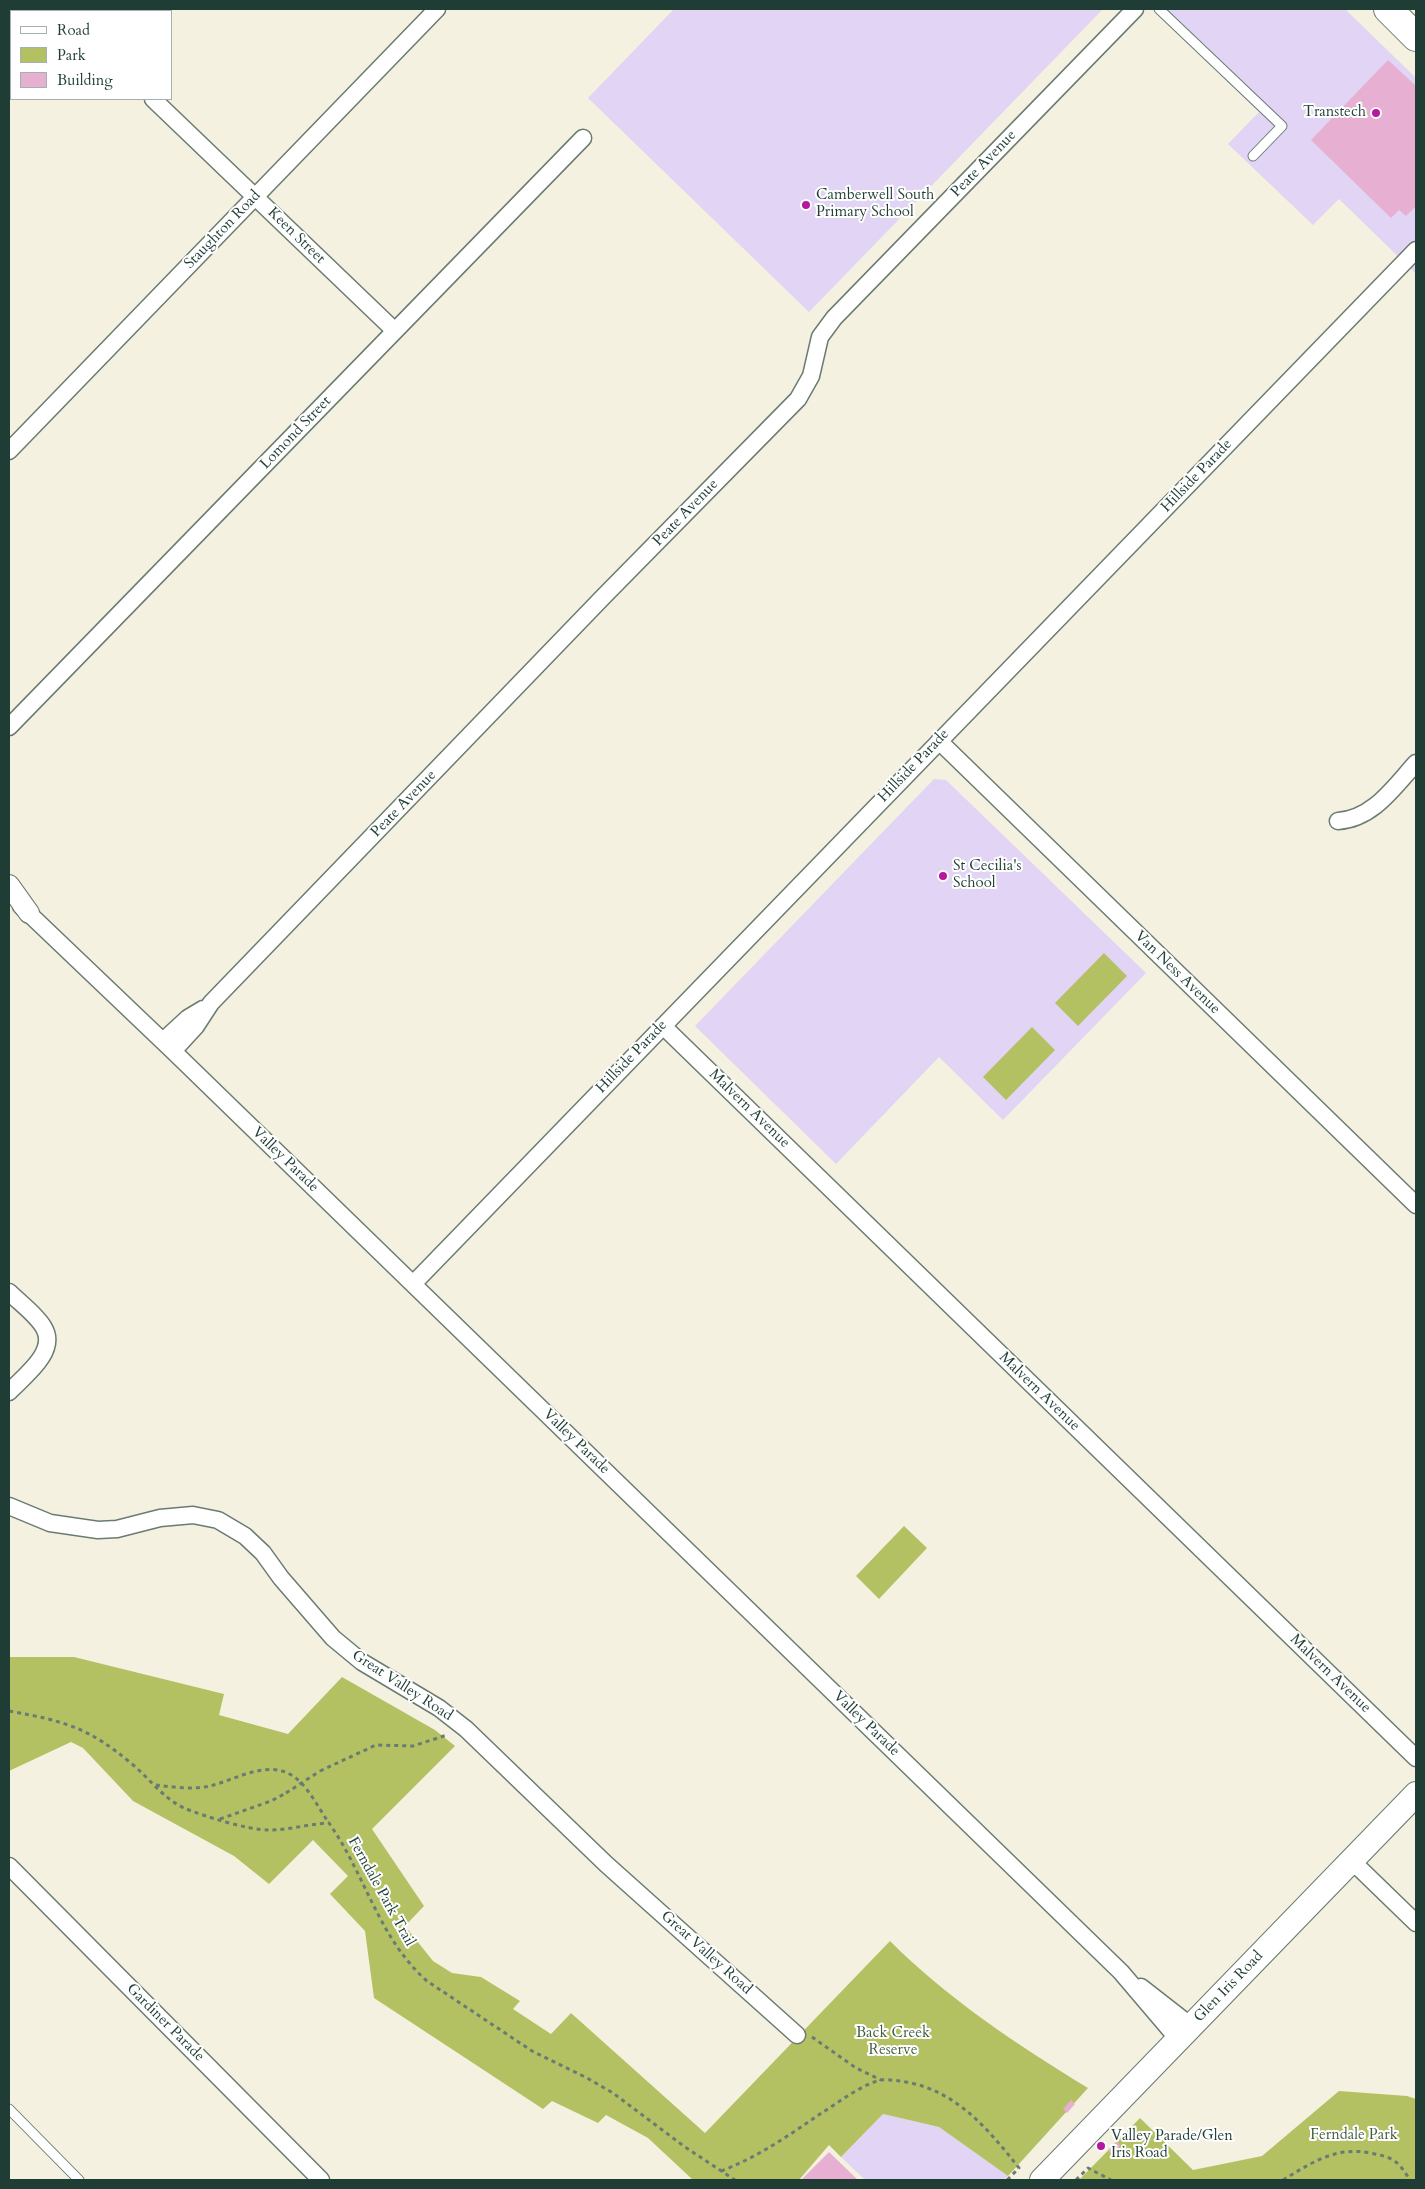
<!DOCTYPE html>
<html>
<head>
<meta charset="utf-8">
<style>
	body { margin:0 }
	#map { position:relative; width:1425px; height:2189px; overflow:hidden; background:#f5f1e1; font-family:Cardo,serif }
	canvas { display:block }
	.frame { position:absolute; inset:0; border:10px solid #1f3d34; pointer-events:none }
	.legend { position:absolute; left:10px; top:10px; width:162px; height:90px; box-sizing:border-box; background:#fff; border:1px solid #a5b1ae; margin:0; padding:6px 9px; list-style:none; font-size:15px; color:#1f3d34 }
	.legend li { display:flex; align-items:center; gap:10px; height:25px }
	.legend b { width:25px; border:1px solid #a5b1ae }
</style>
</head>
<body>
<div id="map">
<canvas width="1425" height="2189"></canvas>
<div class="frame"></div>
<ul class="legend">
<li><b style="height:6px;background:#fff"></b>Road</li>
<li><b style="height:14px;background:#b4c163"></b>Park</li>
<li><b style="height:14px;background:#e7b0d3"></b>Building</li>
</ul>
</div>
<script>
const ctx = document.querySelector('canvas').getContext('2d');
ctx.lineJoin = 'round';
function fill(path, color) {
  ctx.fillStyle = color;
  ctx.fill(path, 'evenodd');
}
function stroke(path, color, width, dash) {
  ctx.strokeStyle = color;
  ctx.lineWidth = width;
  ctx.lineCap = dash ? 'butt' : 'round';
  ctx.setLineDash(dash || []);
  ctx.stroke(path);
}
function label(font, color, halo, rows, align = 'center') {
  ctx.font = font + ' Cardo,serif';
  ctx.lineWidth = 4;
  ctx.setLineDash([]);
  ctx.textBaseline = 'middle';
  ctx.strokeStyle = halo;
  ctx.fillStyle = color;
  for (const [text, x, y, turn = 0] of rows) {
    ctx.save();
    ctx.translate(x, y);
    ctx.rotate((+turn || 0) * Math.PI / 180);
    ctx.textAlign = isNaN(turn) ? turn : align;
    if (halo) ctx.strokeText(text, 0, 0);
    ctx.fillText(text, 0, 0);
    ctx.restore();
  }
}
const built = new Path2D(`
	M674 9H1103L809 312 588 98Z
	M1164 9H1345L1416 78V274L1339 199 1313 225 1228 144 1259 112 1158 15Z
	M934 779 946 780 1146 973 1003 1120 939 1057 836 1164 695 1026Z
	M883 2114 939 2127 1008 2176 1003 2180H865L841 2157Z`);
const green = new Path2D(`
	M1104 953 1127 976 1078 1026 1055 1003Z
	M1032 1027 1055 1050 1006 1100 983 1077Z
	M904 1526 927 1548 879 1599 856 1576Z
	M9 1657H74L224 1694 219 1715 288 1734 342 1677 435 1730 455 1746 372 1829 424 1906 405 1926 433 1961 452 1973 481 1977 520 2001 513 2009 551 2034 571 2013 705 2133 890 1941C949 2000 1018 2045 1088 2088L1008 2176 939 2127 883 2114 841 2157 829 2145 799 2180H693L648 2138 606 2115 598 2123 552 2101 543 2109 374 1998 365 1931 330 1894 348 1876 313 1840 269 1884 234 1856 133 1801 83 1748 71 1742 9 1771Z
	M1339 2091 1407 2096 1416 2099V2180H1079L1140 2118 1193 2170 1262 2156Z`);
const building = new Path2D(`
	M1388 60 1416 86V206L1406 216 1399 210 1391 218 1311 140Z
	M1071 2100 1075 2104 1067 2113 1063 2109Z
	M1117 2141 1120 2146 1112 2154 1108 2150Z
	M829 2152 858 2180H801Z`);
const path = new Path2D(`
	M9 1711C64 1721 88 1727 132 1764 150 1779 163 1798 184 1808 203 1816 248 1830 269 1830 289 1830 308 1824 329 1823 365 1874 379 1939 427 1981L532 2051 587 2078 613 2093 685 2147 735 2180
	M320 1771 376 1745 413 1746 447 1735
	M156 1785C173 1787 193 1790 210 1786 238 1779 271 1757 297 1779 310 1790 319 1809 329 1823
	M220 1819 271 1801 286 1793
	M812 2037 856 2068 881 2080
	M721 2171C758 2157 788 2136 820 2114 838 2103 859 2086 880 2080 888 2079 899 2081 906 2082 957 2091 989 2130 1019 2168L1007 2180
	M1076 2180 1088 2168 1111 2180
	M1283 2180C1311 2163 1336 2146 1370 2153 1379 2155 1388 2156 1396 2162 1402 2167 1406 2174 1410 2180`);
const service = new Path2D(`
	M1159 9 1282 126 1253 156
	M9 2109 79 2180`);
const minor = new Path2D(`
	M60 9 62 11
	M153 99 395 331
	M9 451 437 9
	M9 727 583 138
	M939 741 1416 1205
	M1338 821C1373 819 1394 787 1416 763
	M21 906 173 1051 1121 1972 1178 2039
	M663 1026 1416 1758
	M163 1041 188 1018 203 1009
	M173 1051 196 1026 211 1003 605 595 798 399 811 376 820 337 834 318 1135 9
	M413 1284 1416 250
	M9 1292C20 1303 37 1315 44 1328 58 1352 23 1377 9 1392
	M9 1506 50 1523 98 1530 117 1529 160 1518 193 1515 218 1520 245 1536 263 1553 281 1578 333 1638 362 1662 439 1708 466 1729 606 1864 797 2035
	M1352 1861 1416 1923
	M9 1866 321 2180
	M1141 1987 1191 2026`);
const tertiary = new Path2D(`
	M9 885 29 913`);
const secondary = new Path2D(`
	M1042 2180 1416 1794`);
const trunk = new Path2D(`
	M1388 9 1416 37`);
const pathBridge = new Path2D(`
	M286 1793 320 1771`);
const markers = [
	[1376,113,5,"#b5179e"],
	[806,205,5,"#b5179e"],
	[943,876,5,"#b5179e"],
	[1101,2146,5,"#b5179e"]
];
const poiNames = [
	["Transtech",1366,113,"right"],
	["Camberwell South",816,196],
	["Primary School",816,213],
	["St Cecilia's",953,867],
	["School",953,884],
	["Valley Parade/Glen",1111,2137],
	["Iris Road",1111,2154]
];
const streetNames = [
	["Peate Avenue",984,164,-46],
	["Staughton Road",223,230,-46],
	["Keen Street",296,236,44],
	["Lomond Street",296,433,-46],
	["Hillside Parade",1197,476,-46],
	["Peate Avenue",686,513,-46],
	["Hillside Parade",914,766,-46],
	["Peate Avenue",404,804,-46],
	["Van Ness Avenue",1177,973,44],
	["Hillside Parade",632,1057,-46],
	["Malvern Avenue",749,1109,44],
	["Valley Parade",285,1160,44],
	["Malvern Avenue",1039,1392,44],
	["Valley Parade",576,1442,44],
	["Malvern Avenue",1330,1674,44],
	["Great Valley Road",402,1686,33],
	["Valley Parade",866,1724,44],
	["Ferndale Park Trail",381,1892,61],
	["Great Valley Road",706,1953,42],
	["Glen Iris Road",1229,1987,-46],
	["Gardiner Parade",165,2023,45]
];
const parkNames = [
	["Back Creek",893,2034],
	["Reserve",893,2051],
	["Ferndale Park",1354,2136]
];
fill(built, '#e1d4f4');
fill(green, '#b4c163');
fill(building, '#e7b0d3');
stroke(service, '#6a7c71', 11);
stroke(minor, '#6a7c71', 19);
stroke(tertiary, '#6a7c71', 22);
stroke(secondary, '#6a7c71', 26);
stroke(trunk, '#6a7c71', 30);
stroke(path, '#6a7c71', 3, [4, 4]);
stroke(service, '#fff', 9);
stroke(minor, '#fff', 16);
stroke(tertiary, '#fff', 20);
stroke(secondary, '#fff', 24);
stroke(trunk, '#fff', 28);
stroke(pathBridge, '#6a7c71', 3, [4, 4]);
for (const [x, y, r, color] of markers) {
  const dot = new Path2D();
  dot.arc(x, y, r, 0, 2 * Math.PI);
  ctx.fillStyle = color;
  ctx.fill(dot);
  stroke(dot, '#fff', 2);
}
label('15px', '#1f3d34', '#fff', poiNames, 'left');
label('15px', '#1f3d34', '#fff', streetNames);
label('15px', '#445e40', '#fff', parkNames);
</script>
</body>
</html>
